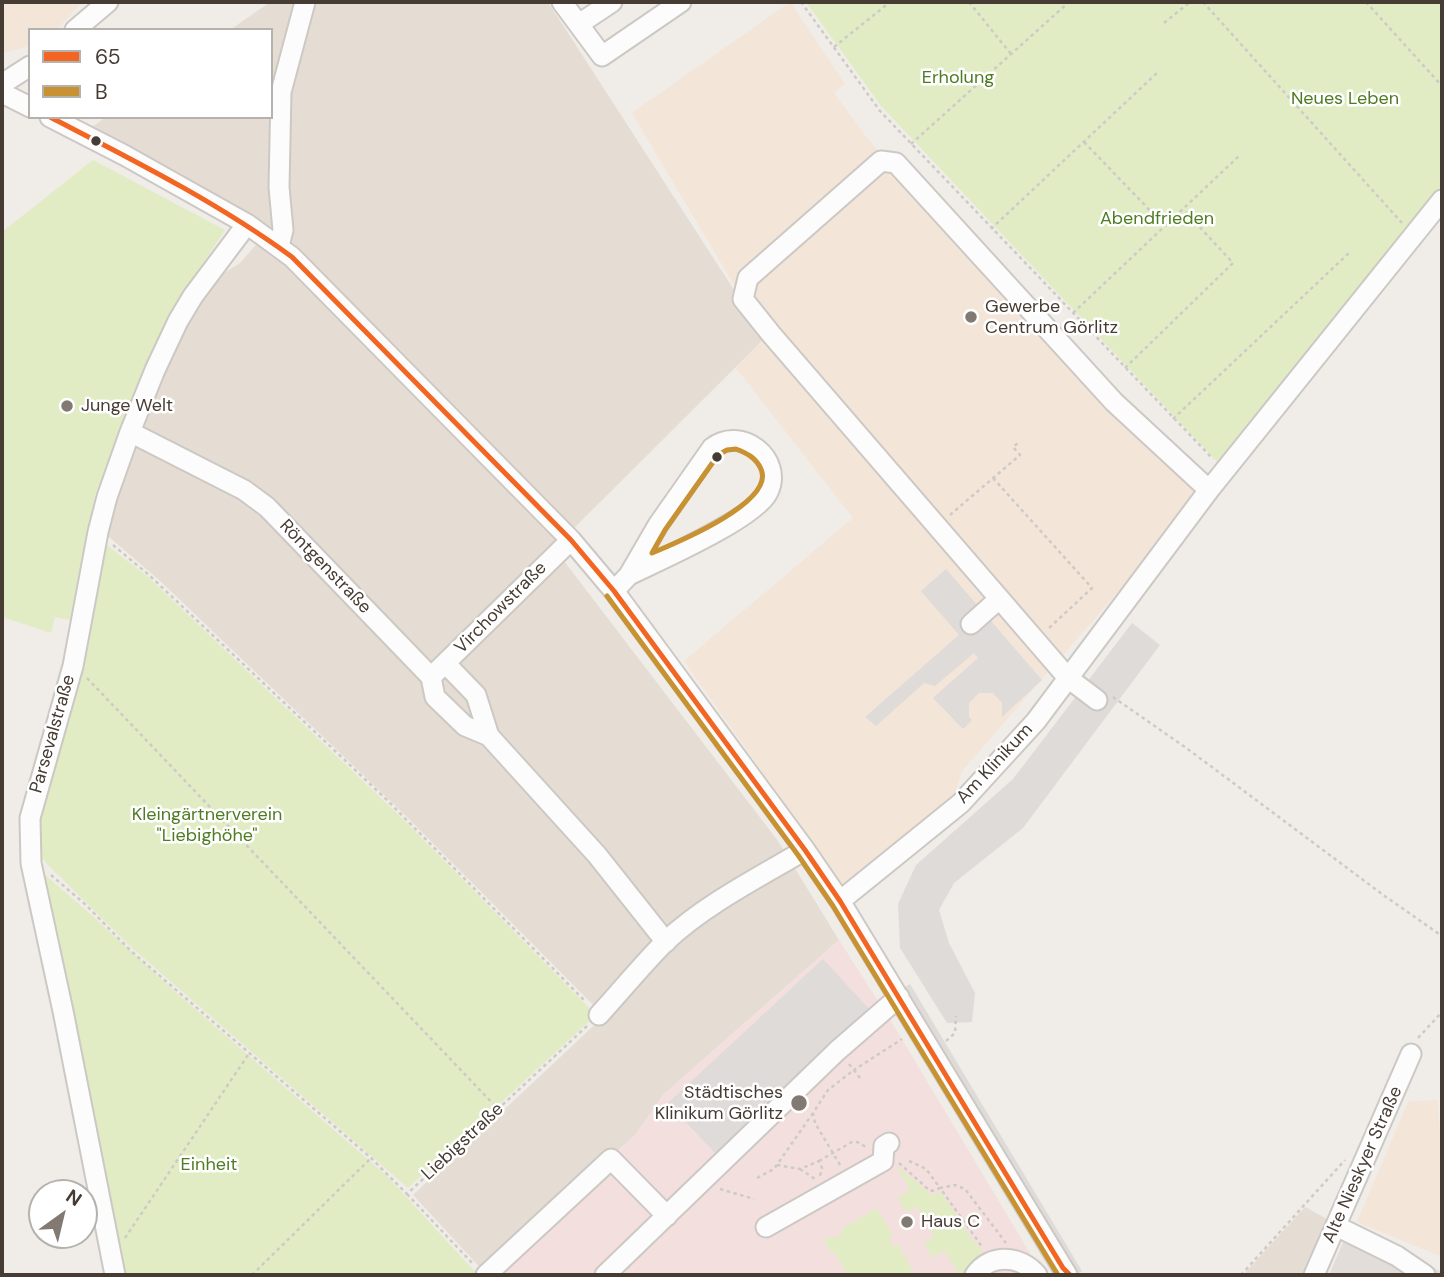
<!DOCTYPE html>
<html>
<head>
<meta charset="utf-8">
<style>
	body { margin:0 }
	#map { position:relative; width:1444px; height:1277px; overflow:hidden; background:#f0ece8; font-family:"DM Sans",sans-serif }
	canvas { display:block }
	.frame { position:absolute; inset:0; border:4px solid #463c33; pointer-events:none }
	.legend { position:absolute; left:28px; top:28px; width:245px; height:91px; box-sizing:border-box; background:#fff; border:2px solid #b5b1ad; margin:0; padding:9px 12px; list-style:none; font-size:21px; color:#463c33 }
	.legend li { display:flex; align-items:center; gap:14px; height:35px }
	.legend b { width:35px; border:2px solid #b5b1ad }
	.north { position:absolute; left:28px; top:1179px; width:70px; height:70px; box-sizing:border-box; background:#fff; border:2px solid #b5b1ad; border-radius:50%; rotate:34deg; font-size:19px; font-weight:700; line-height:28px; text-align:center; color:#463c33 }
	.north::after { content:''; display:block; margin:auto; width:24px; height:32px; background:#827a72; clip-path:polygon(50% 0,100% 100%,50% 72%,0 100%) }
</style>
</head>
<body>
<div id="map">
<canvas width="1444" height="1277"></canvas>
<div class="frame"></div>
<ul class="legend">
<li><b style="height:9px;background:#f26522"></b>65</li>
<li><b style="height:9px;background:#c89131"></b>B</li>
</ul>
<div class="north">N</div>
</div>
<script>
const ctx = document.querySelector('canvas').getContext('2d');
ctx.lineJoin = 'round';
function fill(path, color) {
  ctx.fillStyle = color;
  ctx.fill(path, 'evenodd');
}
function stroke(path, color, width, dash) {
  ctx.strokeStyle = color;
  ctx.lineWidth = width;
  ctx.lineCap = dash ? 'butt' : 'round';
  ctx.setLineDash(dash || []);
  ctx.stroke(path);
}
function label(font, color, halo, rows, align = 'center') {
  ctx.font = font + ' "DM Sans",sans-serif';
  ctx.lineWidth = 5;
  ctx.setLineDash([]);
  ctx.textBaseline = 'middle';
  ctx.strokeStyle = halo;
  ctx.fillStyle = color;
  for (const [text, x, y, turn = 0] of rows) {
    ctx.save();
    ctx.translate(x, y);
    ctx.rotate((+turn || 0) * Math.PI / 180);
    ctx.textAlign = isNaN(turn) ? turn : align;
    if (halo) ctx.strokeText(text, 0, 0);
    ctx.fillText(text, 0, 0);
    ctx.restore();
  }
}
const residential = new Path2D(`
	M270 2H548L765 338 554 548 778 841 839 940 664 1094 636 1134 485 1273 413 1195 604 1016 406 816 158 579 102 531 166 358 210 282 240 263 270 229 181 176 92 127 106 117H271V30H230Z
	M1305 1207 1327 1219 1302 1275H1243Z`);
const commercial = new Path2D(`
	M2 2H83L56 30H30V46L2 53Z
	M790 2 845 84 834 93 867 138 1101 400 1198 494 1131 577 962 771 955 793 950 802 842 885 684 661 853 518 736 368 765 337 632 113Z
	M1437 1100 1442 1150V1257L1357 1222 1408 1102Z`);
const industrial = new Path2D(`
	M1350 1226 1442 1272V1275H1329Z`);
const medical = new Path2D(`
	M839 940 894 1026 1043 1275H495L491 1271 636 1134 664 1094Z`);
const green = new Path2D(`
	M806 2H1442V196L1224 469 881 106Z
	M93 160 225 230 168 316 95 495 74 621 55 617 51 633 2 617V232Z
	M99 539 147 576 404 820 596 1015 408 1188 131 947 47 864 36 850 37 813Z
	M37 868 87 911 171 988 387 1176 478 1275H119Z
	M898 1167 932 1195 941 1192 969 1235 990 1260 970 1275H959L945 1251 932 1257 924 1243 934 1237 928 1226 932 1224 926 1214 922 1216 916 1206 906 1212 897 1198 910 1190 897 1168Z
	M877 1208 893 1235 888 1239 893 1247 898 1244 913 1271 907 1275H848L834 1252 832 1253 823 1240 829 1237 836 1238 840 1235 843 1228Z`);
const parking = new Path2D(`
	M946 569 1042 680 1002 717V703L993 693H979L969 703V717L972 720 963 729 933 698 978 658 974 653 935 686 924 683 876 726 865 717 959 635 921 591Z
	M1132 623 1160 645 1023 828 954 883 939 910 949 943 975 993 972 1022 947 1023 900 948 898 904 916 865 1013 779Z
	M823 959 870 1010 715 1153 668 1103Z
	M910 984 1082 1271 1078 1274 905 987Z`);
const path = new Path2D(`
	M801 2 880 111 1213 459
	M969 2 1011 54
	M1203 2 1402 223
	M1366 2 1442 86
	M1164 23 1190 2
	M834 47 890 2
	M1084 142 1164 225
	M911 144 1069 2
	M991 229 1158 72
	M1073 313 1240 155
	M1125 368 1233 263 1183 209
	M1173 419 1350 252
	M993 478 1092 588 1048 629
	M950 515 1020 455 1013 447 1018 443
	M113 545 149 575 388 801 586 1002
	M87 678 498 1109
	M1113 697 1189 750 1386 897 1442 936
	M51 875 86 905 131 951 371 1158 407 1194 587 1026
	M1418 1038 1442 1012
	M946 1041 955 1033 956 1016
	M849 1064 854 1070 902 1039
	M819 1161 852 1142H857L868 1148
	M909 1161 926 1169 940 1188 955 1185 965 1189 1006 1243
	M899 1163 928 1189 932 1191 940 1188 983 1248
	M777 1165 800 1169 819 1161 822 1168 820 1176
	M840 1165 815 1123 813 1113 828 1090 854 1070 860 1078
	M800 1169 815 1179
	M757 1178 774 1169 813 1113
	M720 1189 754 1199
	M407 1194 474 1265
	M125 1238 250 1052
	M252 1275 371 1158
	M1241 1275 1345 1160`);
const minor = new Path2D(`
	M562 2 602 56 681 2
	M579 24 612 2
	M75 30 108 2
	M2 84 30 66
	M2 93 30 107
	M50 117 124 155 247 224 292 257 571 540 614 591 805 850 840 901 1067 1275
	M279 246 283 230 279 187 281 92 305 2
	M130 432 244 490 267 507 431 677 435 697 465 726 489 736 597 855 666 942
	M614 591 629 575 658 525 712 448C741 425 784 459 768 492 756 518 658 561 629 575
	M971 624 999 599
	M446 664 476 695 489 736
	M431 677 571 540
	M1097 700 1068 678 771 334 743 299 748 278 881 161 896 163 1114 402 1209 490
	M840 901 961 803 1036 721 1209 490 1442 200
	M599 1015C621 991 642 965 665 942 704 905 759 877 805 850
	M1336 1226 1397 1256 1425 1275
	M766 1227 883 1161 884 1146 889 1143
	M115 1275 63 1011 31 863 30 818 73 666 98 532 107 497 130 432 155 370 178 321 193 296 247 224
	M486 1275 611 1159 667 1216
	M605 1275 837 1051 899 997
	M975 1275C990 1253 1021 1255 1037 1275
	M1314 1275 1411 1054`);
const bus1 = new Path2D(`
	M50 117C133 160 217 202 292 257L571 540 614 591 805 850 840 901 1063 1268 1070 1275`);
const bus2 = new Path2D(`
	M736 449C747 453 756 458 761 469 776 502 676 543 652 553L665 530 718 455 727 450Z
	M607 596 798 855 833 906 1058 1275`);
const markers = [
	[96,141,6,"#463c33"],
	[971,317,7,"#827a72"],
	[67,406,7,"#827a72"],
	[717,457,6,"#463c33"],
	[799,1103,9,"#827a72"],
	[907,1222,7,"#827a72"]
];
const parkNames = [
	["Erholung",958,78],
	["Neues Leben",1345,99],
	["Abendfrieden",1157,219],
	["Kleingärtnerverein",207,815],
	["\"Liebighöhe\"",207,836],
	["Einheit",209,1165]
];
const poiNames = [
	["Gewerbe",985,307],
	["Centrum Görlitz",985,328],
	["Junge Welt",81,406],
	["Städtisches",783,1093,"right"],
	["Klinikum Görlitz",783,1114,"right"],
	["Haus C",921,1222]
];
const streetNames = [
	["Röntgenstraße",325,567,46],
	["Virchowstraße",501,608,-45],
	["Parsevalstraße",53,734,-74],
	["Am Klinikum",995,764,-47],
	["Liebigstraße",463,1142,-43],
	["Alte Nieskyer Straße",1363,1165,-66]
];
fill(residential, '#e5ddd4');
fill(commercial, '#f4e5d9');
fill(industrial, '#e3ddd9');
fill(medical, '#f3e0de');
fill(green, '#e1ecc5');
fill(parking, '#dfdbd8');
stroke(minor, '#ccc8c4', 23);
stroke(path, '#cecac6', 2.5, [3.5, 3.5]);
stroke(minor, '#fdfcfc', 19);
stroke(bus1, '#f26522', 5);
stroke(bus2, '#c89131', 5);
for (const [x, y, r, color] of markers) {
  const dot = new Path2D();
  dot.arc(x, y, r, 0, 2 * Math.PI);
  ctx.fillStyle = color;
  ctx.fill(dot);
  stroke(dot, '#fff', 2.5);
}
label('18px', '#4f7c22', '#fff', parkNames);
label('18px', '#463c33', '#fff', poiNames, 'left');
label('18px', '#463c33', '#fff', streetNames);
</script>
</body>
</html>
